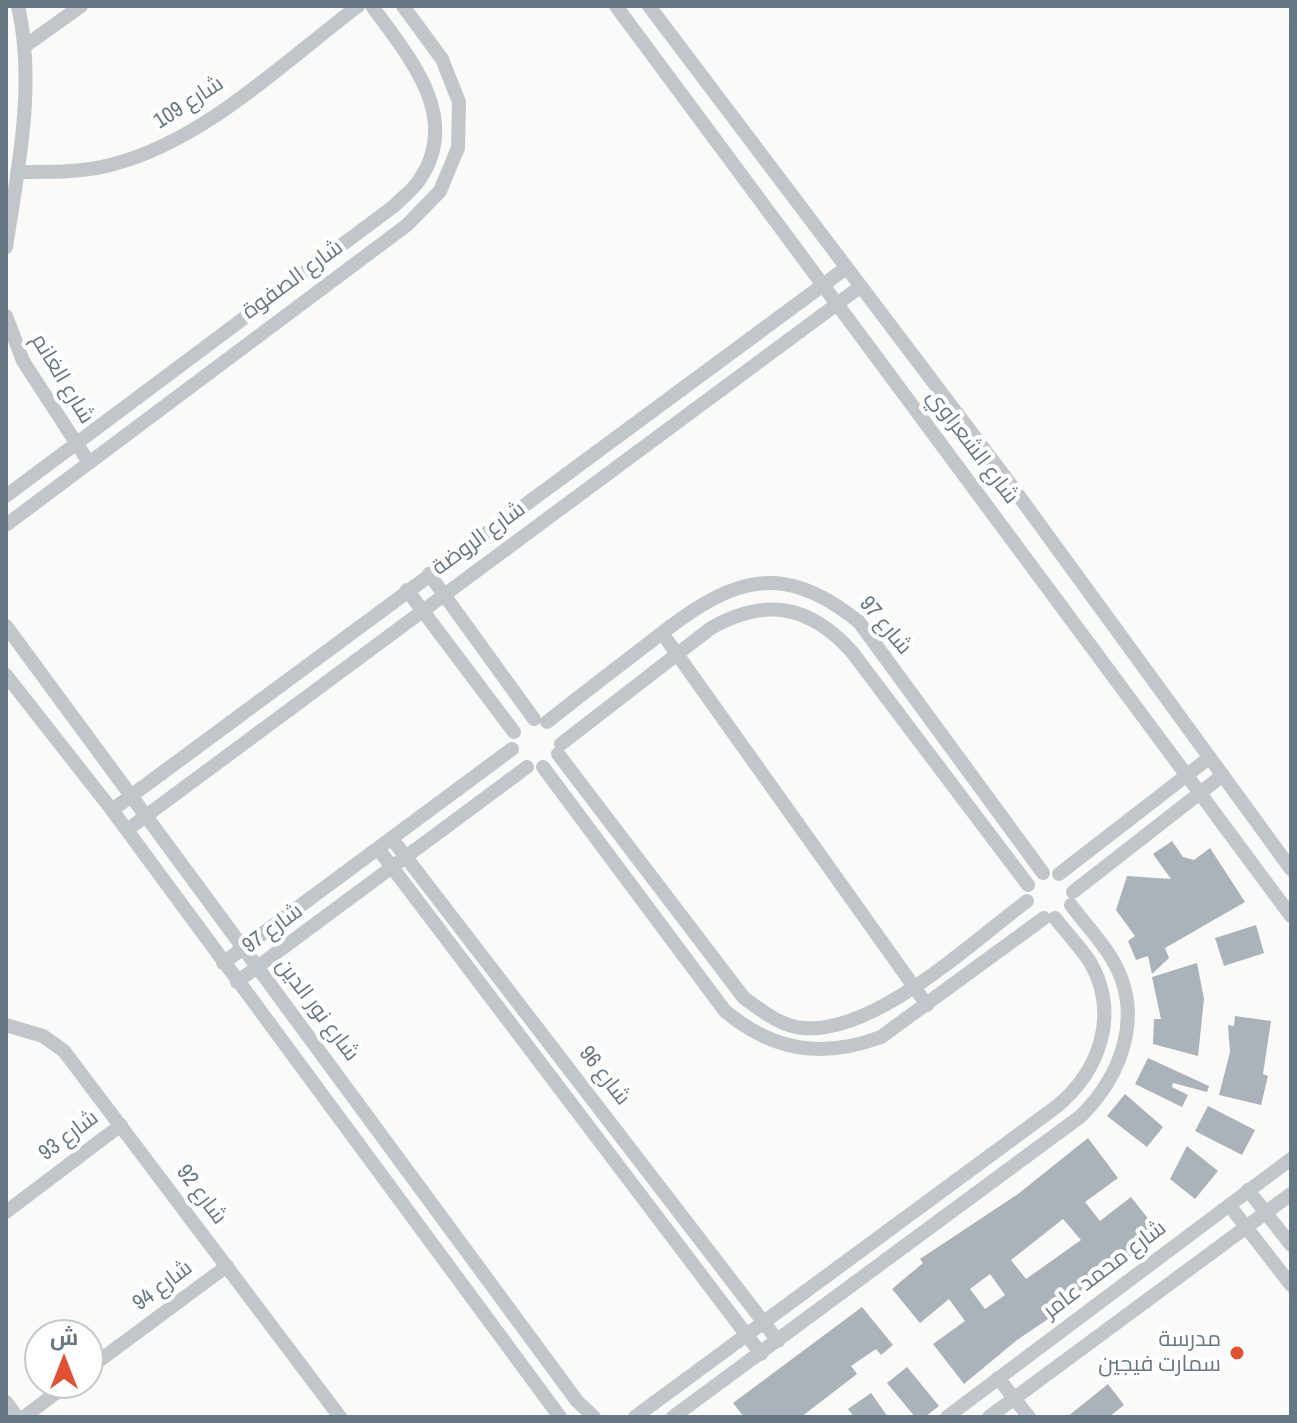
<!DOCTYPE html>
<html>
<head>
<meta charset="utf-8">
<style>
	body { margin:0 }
	#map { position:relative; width:1297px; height:1423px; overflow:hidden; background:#fafaf8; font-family:"Archivo Narrow",Cairo,sans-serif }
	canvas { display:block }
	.frame { position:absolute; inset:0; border:8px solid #657782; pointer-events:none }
	.north { position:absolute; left:24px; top:1319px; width:80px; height:80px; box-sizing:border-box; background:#fff; border:2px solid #c1c9cd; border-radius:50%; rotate:0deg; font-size:22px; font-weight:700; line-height:32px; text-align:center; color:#657782 }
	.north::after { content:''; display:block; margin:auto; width:28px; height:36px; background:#e05031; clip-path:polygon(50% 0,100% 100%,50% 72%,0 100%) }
</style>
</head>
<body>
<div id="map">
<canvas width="1297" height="1423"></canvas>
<div class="frame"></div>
<div class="north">ش</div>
</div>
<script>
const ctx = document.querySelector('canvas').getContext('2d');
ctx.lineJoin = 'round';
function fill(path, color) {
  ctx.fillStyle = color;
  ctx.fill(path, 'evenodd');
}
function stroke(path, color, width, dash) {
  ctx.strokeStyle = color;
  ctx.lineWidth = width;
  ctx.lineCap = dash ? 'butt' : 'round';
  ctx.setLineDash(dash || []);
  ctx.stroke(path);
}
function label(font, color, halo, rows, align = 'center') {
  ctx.font = font + ' "Archivo Narrow",Cairo,sans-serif';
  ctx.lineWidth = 8;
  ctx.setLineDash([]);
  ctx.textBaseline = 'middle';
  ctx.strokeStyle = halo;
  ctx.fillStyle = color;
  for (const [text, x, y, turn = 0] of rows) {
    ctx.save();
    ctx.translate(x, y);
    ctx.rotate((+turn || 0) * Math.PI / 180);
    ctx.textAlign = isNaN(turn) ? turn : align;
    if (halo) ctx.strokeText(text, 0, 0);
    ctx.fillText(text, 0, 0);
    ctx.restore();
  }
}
const building = new Path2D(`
	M1172 841 1183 857 1194 860 1210 848 1245 902 1165 948 1169 958 1152 974 1148 956 1136 960 1128 941 1135 936 1116 910 1127 876 1171 879 1153 854Z
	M1256 925 1264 953 1224 966 1215 938Z
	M1197 963 1204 999 1198 1056 1153 1044 1154 1019H1161L1152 977Z
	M1235 1016 1271 1021 1263 1074 1268 1076 1261 1105 1219 1095 1230 1052 1228 1025 1234 1026Z
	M1148 1058 1209 1086 1207 1092 1173 1083 1172 1087 1188 1095 1182 1107 1135 1084Z
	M1125 1094 1163 1127 1147 1147 1107 1116Z
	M1208 1106 1255 1130 1242 1155 1195 1131Z
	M1088 1138 1118 1178 1085 1202 1100 1221 1131 1197 1162 1236 1090 1283 1094 1288 1017 1340 964 1384 933 1344 965 1321 949 1299 920 1323 892 1289 923 1263 920 1259 1018 1194ZM1063 1219 1081 1240 1026 1279 1011 1260ZM990 1274 1005 1295 985 1309 970 1289Z
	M1187 1146 1218 1171 1195 1199 1170 1179Z
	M862 1307 893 1345 881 1355 876 1349 851 1366 857 1374 801 1417H744L733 1403Z
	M907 1367 939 1406 925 1417H915L887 1383Z
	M1108 1384 1124 1405 1109 1417H1067Z
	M871 1393 876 1400 888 1417H854L848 1409Z`);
const minor = new Path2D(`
	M616 6 1291 916
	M649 6 1005 477 1291 869
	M25 46 81 6
	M17 172C49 172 83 173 114 164 205 140 284 62 358 6
	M6 247C18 169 36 84 18 6
	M6 316 23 361 88 461
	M6 496 394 206C402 198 414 189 420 179 462 116 408 56 372 6
	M6 525 407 225 440 191 458 148 459 102 442 59 403 6
	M429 574 534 719
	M407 590 514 732
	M6 626 577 1401 594 1417
	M662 633 927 1005
	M6 675 112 810 560 1417
	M547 722C581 695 615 669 649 643 724 584 775 554 859 622L1043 873
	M561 744 711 628C766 597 810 605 852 652L1028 885
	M558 754 744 998C762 1011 780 1026 803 1028 875 1034 971 943 1027 901
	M543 767 725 1011C773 1051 822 1059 881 1037L1044 918
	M112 810 846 268
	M127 830 860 287
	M392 839 778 1341
	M379 850 761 1354
	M1059 874 1209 758
	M1073 892 1223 775
	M223 963 512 749
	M237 982 527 767
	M6 1025 43 1036 64 1051 340 1417
	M1248 1190 1291 1245
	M1229 1205 1291 1285
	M6 1212 121 1125
	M88 1369 227 1266
	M998 1378 1029 1417
	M6 1402 17 1417
	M24 1417 69 1383
	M635 1417 1056 1107C1100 1071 1120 1014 1090 962 1080 947 1066 932 1055 918
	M673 1417 1081 1116C1122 1075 1145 1014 1112 959 1101 940 1084 923 1071 905
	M947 1417 1291 1159
	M989 1417 1291 1194`);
const markers = [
	[1237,1353,8,"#e05031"]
];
const streetNames = [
	["شارع 109",189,103,-33],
	["شارع الصفوة",293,280,-36],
	["شارع الغانم",62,379,59],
	["شارع الشعراوي",972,447,53],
	["شارع الروضة",479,539,-36],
	["شارع 97",885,626,50],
	["شارع 97",273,929,-36],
	["شارع نور الدين",317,1010,53],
	["شارع 96",604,1076,52],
	["شارع 93",69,1136,-37],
	["شارع 92",201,1195,53],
	["شارع محمد عامر",1105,1270,-37],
	["شارع 94",163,1286,-37]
];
const poiNames = [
	["مدرسة",1221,1340],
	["سمارت فيجين",1221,1365]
];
fill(building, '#aab3b9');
stroke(minor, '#c1c6ca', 14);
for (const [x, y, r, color] of markers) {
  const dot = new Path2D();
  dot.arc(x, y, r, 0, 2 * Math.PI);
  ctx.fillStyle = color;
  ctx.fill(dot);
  stroke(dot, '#fff', 3);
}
label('22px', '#657782', '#fff', streetNames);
label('22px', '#657782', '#fff', poiNames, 'right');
</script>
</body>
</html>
